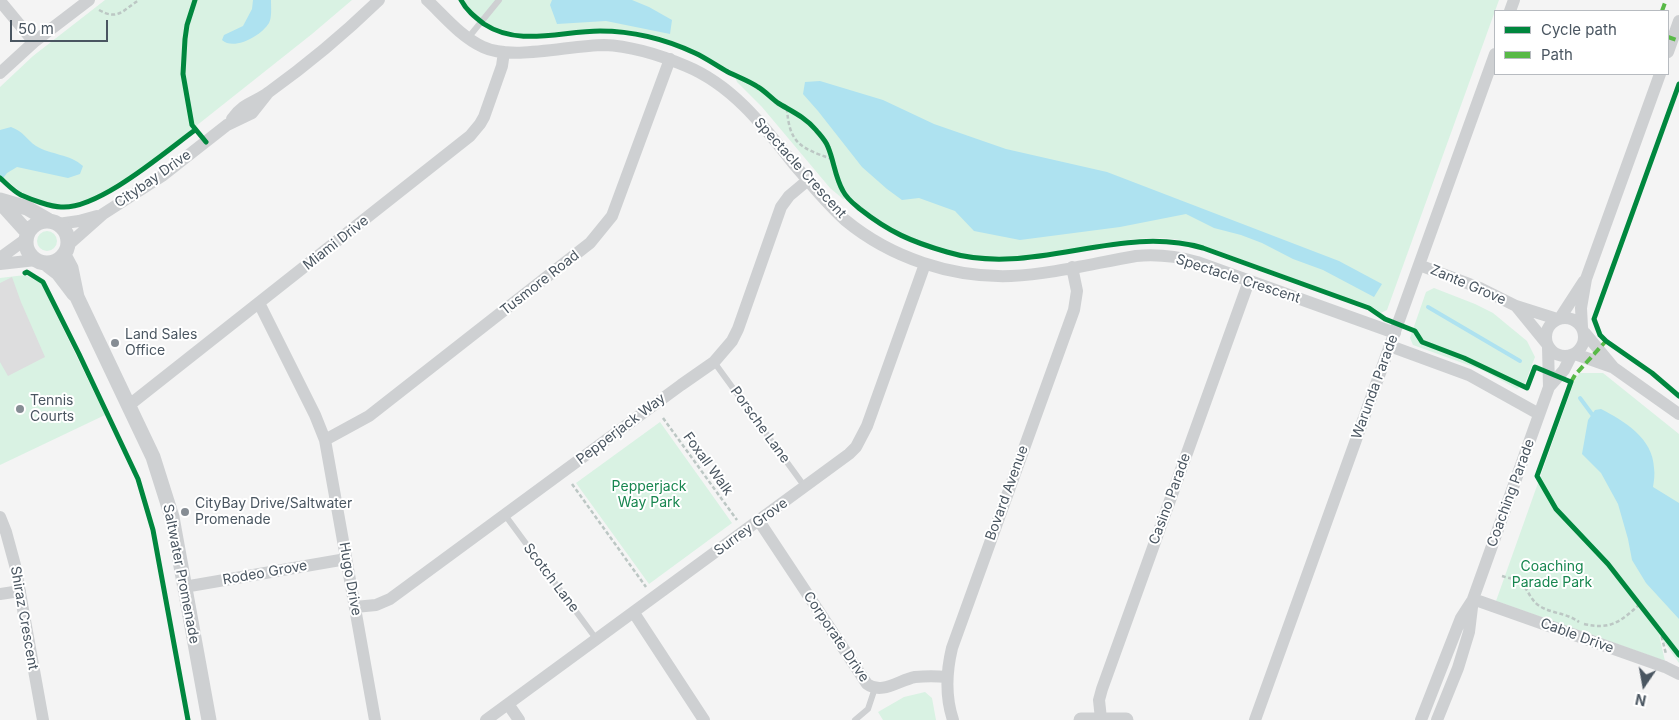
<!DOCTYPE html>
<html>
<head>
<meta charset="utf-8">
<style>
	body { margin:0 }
	#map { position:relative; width:1679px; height:720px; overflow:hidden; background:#f4f4f4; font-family:Inter,sans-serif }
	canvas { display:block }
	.legend { position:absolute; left:1494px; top:10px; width:175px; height:65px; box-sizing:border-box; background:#fff; border:1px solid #b7bbc0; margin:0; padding:6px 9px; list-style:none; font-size:15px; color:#4a5661 }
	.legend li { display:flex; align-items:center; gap:10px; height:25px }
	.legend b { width:25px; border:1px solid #b7bbc0 }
	.north { position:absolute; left:1619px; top:660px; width:50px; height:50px; -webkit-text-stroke:4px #fff; paint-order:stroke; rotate:192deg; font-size:14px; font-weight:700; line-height:20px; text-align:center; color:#4a5661 }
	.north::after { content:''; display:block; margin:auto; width:18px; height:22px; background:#4a5661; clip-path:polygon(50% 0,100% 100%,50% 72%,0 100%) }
	.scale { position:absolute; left:10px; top:20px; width:98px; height:22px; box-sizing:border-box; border:2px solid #4a5661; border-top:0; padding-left:6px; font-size:15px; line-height:18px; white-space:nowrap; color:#4a5661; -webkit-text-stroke:4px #fff; paint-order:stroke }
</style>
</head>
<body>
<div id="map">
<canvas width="1679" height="720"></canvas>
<ul class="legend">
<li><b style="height:6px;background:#00873e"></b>Cycle path</li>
<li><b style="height:6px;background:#58b947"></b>Path</li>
</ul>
<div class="north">N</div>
<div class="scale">50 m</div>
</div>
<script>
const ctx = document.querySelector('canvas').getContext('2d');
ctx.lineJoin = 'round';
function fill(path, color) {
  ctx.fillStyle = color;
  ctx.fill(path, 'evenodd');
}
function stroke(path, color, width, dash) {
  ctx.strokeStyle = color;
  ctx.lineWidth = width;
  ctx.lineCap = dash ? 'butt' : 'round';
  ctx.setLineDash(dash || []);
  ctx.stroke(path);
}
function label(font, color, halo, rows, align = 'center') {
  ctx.font = font + ' Inter,sans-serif';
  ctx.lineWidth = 4;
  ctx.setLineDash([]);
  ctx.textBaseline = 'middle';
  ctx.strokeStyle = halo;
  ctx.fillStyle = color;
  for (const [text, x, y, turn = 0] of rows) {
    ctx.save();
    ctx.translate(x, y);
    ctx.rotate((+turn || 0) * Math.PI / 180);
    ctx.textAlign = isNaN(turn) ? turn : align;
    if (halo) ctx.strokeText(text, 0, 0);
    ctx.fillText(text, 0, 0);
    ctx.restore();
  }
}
const green = new Path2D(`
	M105 0H352L312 34 162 153 126 178 95 197 67 205H55L22 193 0 175V87L33 56Z
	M463 0H1499L1387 310 1381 313 1374 308 1224 253C1207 247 1190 241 1173 239 1130 234 1076 251 1033 256 984 261 931 253 889 227 875 219 863 208 850 197L843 199 830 188 762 107 737 82 733 72 693 49 661 37 644 33 607 28 519 35C497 32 475 19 463 0Z
	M37 241a10 10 0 1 1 20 0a10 10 0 1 1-20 0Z
	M25 275 41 283 105 415 0 465V278Z
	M1434 288 1475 304 1493 313 1527 341 1535 357 1524 386 1517 389 1482 370 1413 345 1410 338 1426 292Z
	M1580 373H1603L1679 434V663L1659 635 1665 661 1496 601 1575 379Z
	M660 422 732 523 649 584 576 483Z
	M925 692 932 698 936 720H883L878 712 904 697Z`);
const water = new Path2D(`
	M253 0H271C271 7 272 18 269 23 261 36 234 51 222 40L224 35 243 26 252 9Z
	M552 0H632L649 7 672 20 670 34 606 21 557 24 550 5Z
	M820 81 883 100 934 124 1006 149 1107 172 1339 261 1382 284 1374 297 1323 270 1293 259 1262 243 1241 235 1214 228 1186 214 1120 227 1020 240 974 231 955 211 919 198 902 200 887 189 862 167 818 111 803 94 805 82Z
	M11 127C24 132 26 139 36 146 51 155 70 154 83 166L80 174 68 178 17 167 7 173 0 182V130Z
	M1601 409C1624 421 1653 438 1654 468 1655 474 1654 481 1653 487L1679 503V619L1646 583 1632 560 1628 539 1618 504 1601 473 1582 454 1588 420 1595 410Z`);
const stream = new Path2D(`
	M1428 307 1520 361
	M1580 398 1594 417`);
const building = new Path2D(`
	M12 277 21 302 45 357 8 376 0 362V283Z`);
const path = new Path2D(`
	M99 10C118 21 123 10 139 0
	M787 108C789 143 800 148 832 159
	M663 418 737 520
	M572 484 646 587
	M1502 576C1508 578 1516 579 1521 583 1528 589 1530 599 1538 605 1551 614 1565 612 1579 622
	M1584 624C1611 630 1620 622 1640 604
	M1660 630 1666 654`);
const service = new Path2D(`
	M468 38 499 0
	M714 362 805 487
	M505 515 597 640
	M855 720 868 709 875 688`);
const minor = new Path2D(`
	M427 0C444 16 461 37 483 47 512 61 570 45 604 45 632 46 660 55 686 66 732 85 763 125 793 163 810 183 826 203 845 220 891 258 952 278 1011 276 1053 274 1095 263 1136 256 1157 254 1176 256 1197 262L1395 333
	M0 1 34 42
	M1510 11 1514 0
	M1668 52 1679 21
	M0 73 34 42 89 0
	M232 119C244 102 255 103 269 92 308 64 345 33 379 0
	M58 224 79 221 97 216
	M68 245 103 214 162 176 227 125 252 113 267 94
	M0 258 26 239
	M0 264 36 260
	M1419 265 1480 288 1516 306 1557 319
	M259 303 315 415 325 440 375 720
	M1516 306 1547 344
	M1546 337a19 19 0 1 1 38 0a19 19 0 1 1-38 0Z
	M1560 318 1584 281
	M1582 327 1581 308 1586 279 1660 74
	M1585 333 1614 368 1679 414
	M1390 346 1469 375 1539 414
	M1575 354 1612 367
	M1549 387 1564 370 1571 356
	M128 406 470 136 480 124 484 117 502 66 504 52
	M325 440 369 416 590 243 612 216 670 59
	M0 517 6 532 15 565 43 720
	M759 521 867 684C882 695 899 680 915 677 926 676 936 676 947 677
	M184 587 346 559
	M0 594 20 591
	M1473 599 1665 667 1679 674
	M355 607 376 605 390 599 681 385 714 362 732 341 738 329 781 207 789 196 808 180
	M634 613 704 720
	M508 704 519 720
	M1101 719 1099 700 1102 689 1249 281
	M486 720 849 454 856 447 867 426 925 264
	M953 720C945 696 946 673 952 648L1074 310 1077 291 1072 267
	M1255 720 1495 54
	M1421 720 1461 618 1472 601
	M1437 720 1458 668 1469 632 1473 599 1549 387 1548 347`);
const tertiary = new Path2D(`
	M0 200 27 208 48 220
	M0 202 28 233
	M26 242a21 21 0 1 1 42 0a21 21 0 1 1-42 0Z
	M64 255 71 268 77 297 153 457 172 517 209 720
	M45 263 58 273 74 294
	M1081 720H1126`);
const quiet = new Path2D(`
	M1662 11 1666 0
	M1668 37 1679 41
	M1571 382 1575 375 1606 341`);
const cycleway = new Path2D(`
	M195 0 187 25 185 39 183 74 192 125 206 142
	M461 0C466 10 475 17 484 24 519 47 561 31 600 31 633 31 665 39 695 53 706 58 717 66 728 72 738 77 749 81 758 87 765 91 771 98 778 103 791 111 805 117 816 130 820 135 826 141 828 147 834 161 835 177 843 191 847 199 854 204 860 209 889 232 912 242 947 252 1033 278 1118 223 1203 248L1369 308 1385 319 1415 331 1422 342 1464 358 1527 388 1535 367 1571 382 1537 476 1556 509 1608 564 1679 655
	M1679 84 1594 319 1600 335 1606 341 1652 373 1679 396
	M0 178C6 183 13 191 21 195 30 199 51 207 61 207 98 210 165 152 195 130
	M25 273 27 272 43 282 79 354 138 479 153 530 188 720`);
const markers = [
	[115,343,5,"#868d94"],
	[20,409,5,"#868d94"],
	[185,512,5,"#868d94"]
];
const streetNames = [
	["Spectacle Crescent",800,168,48],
	["Citybay Drive",153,179,-35],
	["Miami Drive",336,243,-38],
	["Spectacle Crescent",1238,279,18],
	["Tusmore Road",540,283,-38],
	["Zante Grove",1468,285,23],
	["Warunda Parade",1375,387,-70],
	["Porsche Lane",760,425,54],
	["Pepperjack Way",621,429,-37],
	["Foxall Walk",708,464,54],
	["Bovard Avenue",1007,493,-70],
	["Coaching Parade",1511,493,-70],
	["Casino Parade",1170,499,-70],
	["Surrey Grove",751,527,-36],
	["Rodeo Grove",265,573,-10],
	["Saltwater Promenade",181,574,79],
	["Scotch Lane",551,578,53],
	["Hugo Drive",350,579,80],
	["Shiraz Crescent",24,618,80],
	["Cable Drive",1577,636,20],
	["Corporate Drive",836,637,56]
];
const poiNames = [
	["Land Sales",125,335],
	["Office",125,351],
	["Tennis",30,401],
	["Courts",30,417],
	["CityBay Drive/Saltwater",195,504],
	["Promenade",195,520]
];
const parkNames = [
	["Pepperjack",649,487],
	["Way Park",649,503],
	["Coaching",1552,567],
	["Parade Park",1552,583]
];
fill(green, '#d9f2e3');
fill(water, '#aee2f0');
stroke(stream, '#aee2f0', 4);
fill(building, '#ddddde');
stroke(path, '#bcc7c4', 2.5, [4, 2.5]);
stroke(service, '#ced0d2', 6);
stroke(minor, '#ced0d2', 12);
stroke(tertiary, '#ced0d2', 15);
stroke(quiet, '#58b947', 4, [8, 4]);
stroke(cycleway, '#00873e', 5);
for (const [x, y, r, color] of markers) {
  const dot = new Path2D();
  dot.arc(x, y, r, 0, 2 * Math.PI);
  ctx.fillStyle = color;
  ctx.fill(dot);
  stroke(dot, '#fff', 2);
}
label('14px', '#4a5661', '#fff', streetNames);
label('14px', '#4a5661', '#fff', poiNames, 'left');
label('14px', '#17864f', '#fff', parkNames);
</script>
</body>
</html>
